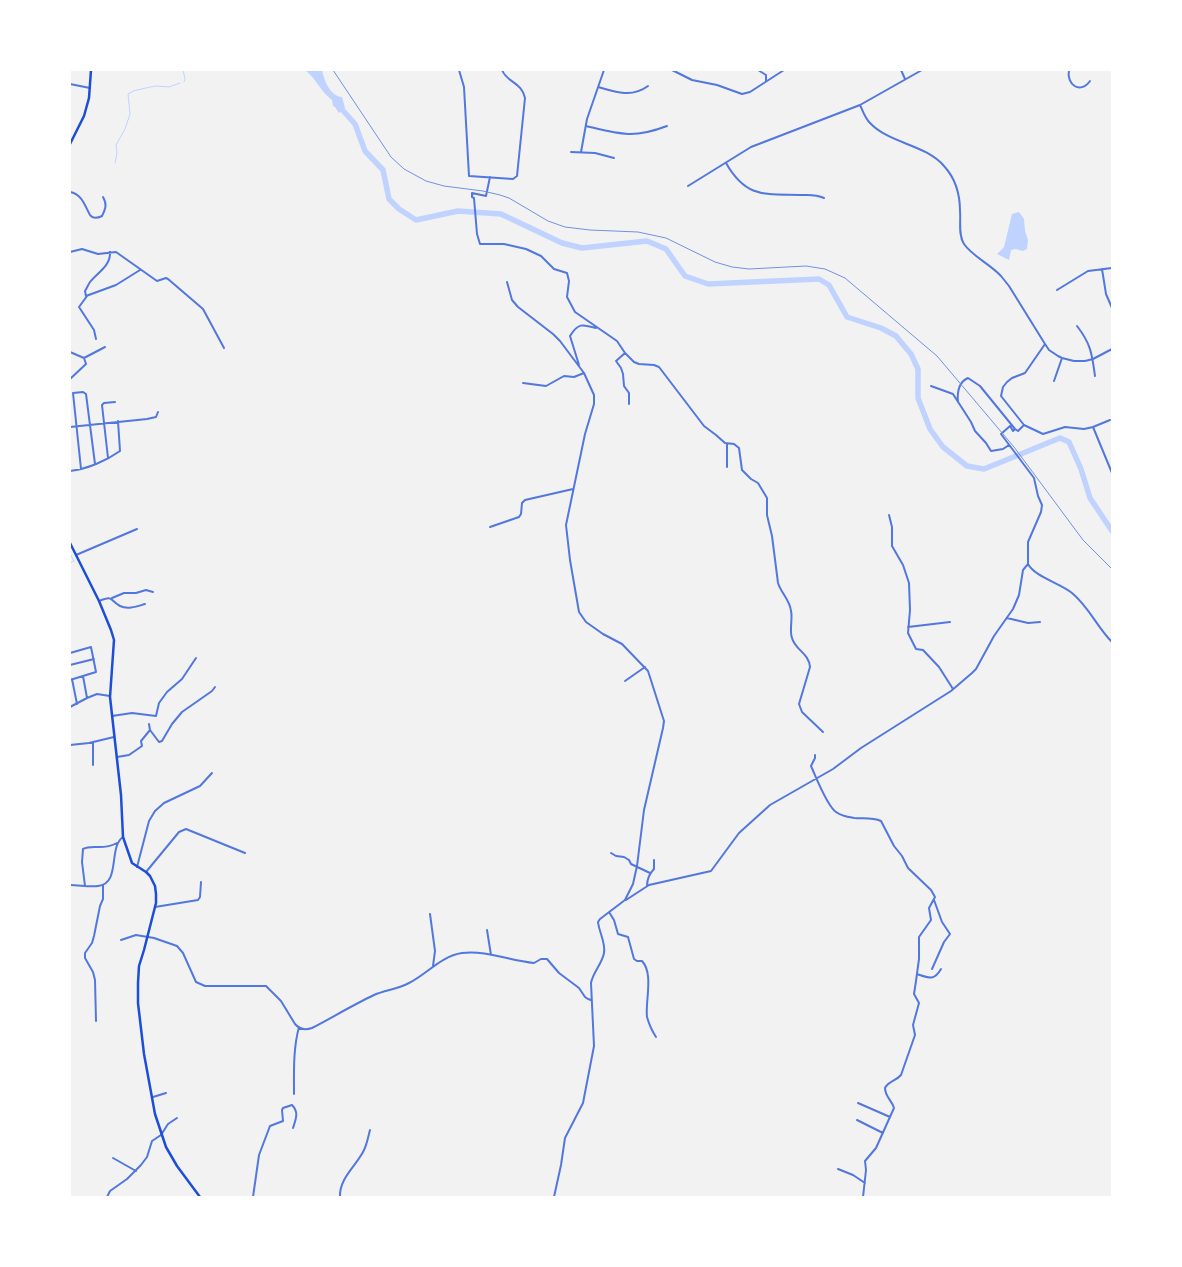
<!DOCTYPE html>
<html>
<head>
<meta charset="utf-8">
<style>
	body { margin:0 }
	#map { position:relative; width:1182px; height:1267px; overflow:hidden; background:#f2f2f2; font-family:Roboto,sans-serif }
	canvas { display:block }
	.frame { position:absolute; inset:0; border:71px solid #fff; pointer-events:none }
</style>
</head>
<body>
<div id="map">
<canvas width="1182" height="1267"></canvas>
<div class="frame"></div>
</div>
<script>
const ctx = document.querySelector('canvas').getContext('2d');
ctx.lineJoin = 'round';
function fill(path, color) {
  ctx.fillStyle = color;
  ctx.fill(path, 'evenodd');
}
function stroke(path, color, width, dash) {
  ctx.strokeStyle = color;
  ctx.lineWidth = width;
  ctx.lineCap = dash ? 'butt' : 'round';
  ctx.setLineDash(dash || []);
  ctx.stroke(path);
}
const water = new Path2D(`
	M305 70H322C324 80 330 96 342 97L345 108 339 113 335 107 333 106 332 100C320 91 316 78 305 70Z
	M1019 212 1024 219 1025 231 1028 240 1027 249 1023 251 1016 249 1011 250 1009 260 997 254 1004 247 1012 214Z`);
const stream = new Path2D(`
	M183 70 185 79 184 82
	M115 163 117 153 116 145 125 129 130 114 128 94 133 91 150 87 156 86 169 87 180 83
	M70 554 74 561 70 563`);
const river = new Path2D(`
	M338 105 355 124 365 151 383 170 389 199 399 209 416 220 458 211 501 214 562 243 582 248 647 241 666 249 685 276 708 284 819 279 829 285 847 317 881 328 896 336 911 354 918 369V398L930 429 943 447 967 466 984 469 1060 438 1069 442 1081 469 1090 498 1112 531`);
const minor = new Path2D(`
	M459 70 464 87 469 176 513 179 517 176 525 98C522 82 507 83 502 70
	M672 70 692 80 717 85 742 94 750 92 784 70
	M758 70 766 75V81
	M901 70 905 79
	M922 70 860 105C863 111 865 118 870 123 890 144 925 144 944 166 955 178 960 194 960 211 961 221 958 235 964 244 972 256 990 264 1001 276L1009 286 1045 344 1049 350 1058 356 1062 358 1074 361H1085L1093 359 1112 349
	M1069 70C1066 84 1080 95 1090 81
	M70 84 90 88
	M598 87C615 92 632 98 648 86
	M586 126C619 134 633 139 667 126
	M571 152 595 153 614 158
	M581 152 587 119 604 70
	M726 163C746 198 764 194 800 195 809 195 816 194 824 198
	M490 177 486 196 472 193V197L474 198 477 234 480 244H504L526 249 541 256 554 269 567 273 569 281 567 297 575 312 617 341 625 353 634 362 639 364 654 365 659 367 704 426 716 435 725 443 734 444 739 448 742 470 751 479 758 483 767 498V515L772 536 778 583C781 593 790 600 791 611 793 619 789 630 792 638 795 650 809 653 810 667L799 704 802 712 823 732
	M688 186 751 147 860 105
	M70 192C82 194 85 206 90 215 93 219 98 218 102 216 106 208 107 204 103 197
	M70 252 82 249 98 254 116 252 157 281 166 278 168 279 203 309 224 348
	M110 252C111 266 97 273 90 282 88 285 87 288 85 291L86 296 116 285 140 270
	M1102 269 1106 294 1112 308
	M507 282 512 300 518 307 553 334 560 341 584 373 594 395V404L585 434 566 525 570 560 579 612 586 622 603 634 622 644 648 671 664 721 663 728 644 810 637 866 633 884 625 900 600 919 598 922C599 932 606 943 604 953 602 964 593 972 591 983L594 1046 583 1103 565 1138 561 1165 554 1197
	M1057 290 1088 271 1112 268
	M87 296 79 307 94 330 96 339
	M1077 326C1091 344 1092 354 1095 376
	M1045 344 1025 373 1012 378 1007 382 1003 387 1001 396 1024 425 1043 434 1065 427 1084 429 1093 427 1112 473
	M70 352 84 358 105 347
	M625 353 616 361 621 368 623 374 624 386 629 393V404
	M579 365 570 336C578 323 582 324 596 328
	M70 379 86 364 84 358
	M1054 381 1062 358
	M523 383 546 386 564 376 574 377 584 373
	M931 386 953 394 971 422 975 431 986 443 991 451 1003 449 1009 445
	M958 402C957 392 959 382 968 378L980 386 1015 429 1018 431 1024 425
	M70 427 147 419 156 417 158 412
	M1093 427 1110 420
	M1015 429 1013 431 1010 426 1001 434 1034 478 1038 496 1042 505 1041 512 1028 542V564C1035 577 1060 583 1072 593 1089 607 1097 627 1112 642
	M108 458 102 405 104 403 115 402
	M727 467V444
	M81 469 73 393 83 392 86 394 95 464
	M70 471C87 469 106 461 120 451L118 421
	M889 515 892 527V546L903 565 909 583 910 610 908 633 916 649 923 650 939 667 953 689
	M490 527 519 517 521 514 522 503 525 500 573 489
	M76 555 137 529
	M112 598 124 593H136L146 590 153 592
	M99 601C114 595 109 600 120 606 128 610 138 606 145 604
	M1007 618 1028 623 1040 622
	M908 627 950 622
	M70 653 91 647 96 672 70 680
	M70 665 94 659
	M83 676 87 698
	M72 679 77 704
	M625 681 645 667
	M70 707 87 698 97 694 110 696
	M112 716 132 713 156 716 159 703 167 692 182 679 196 658
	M150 730 159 742 162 741 172 724 182 712 212 691 215 687
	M93 742V765
	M70 745 89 743 114 737
	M815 755V758L811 766C816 777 827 806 836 812 841 816 848 817 854 818 863 819 872 817 881 821L894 846 902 856 908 868 931 890 935 897 929 908 931 920 919 937V959L916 981 914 994 919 1003 913 1025 915 1035 901 1075C896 1081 888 1081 885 1088 885 1097 892 1100 894 1108L876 1148 865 1161 866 1170 863 1197
	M117 757 129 755 142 746 141 741 150 730 149 724
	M611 853 616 856 624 857 629 860 631 864 650 873
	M137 867 149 821 155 811 164 803 200 786 212 773
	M146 872 179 832 186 829 245 853
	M70 885C79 885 89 887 98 886 121 884 108 847 123 837
	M85 886 82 862 83 849C93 844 103 851 117 843
	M647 886C647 879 649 874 654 869V860
	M626 900 649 885 711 871 739 833 770 805 833 769 861 748 951 691 972 673 976 669 994 636 1013 609 1019 595 1023 570 1028 564
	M155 907 198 900 200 897 201 882
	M609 912 614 920 618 934 628 937 634 959 637 961H642C654 974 645 1001 647 1017 649 1024 652 1031 656 1037
	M430 914 435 951 433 966
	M487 930 491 955
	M121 940 136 935 154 938 177 946 183 953 196 982 205 986H266L281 1001 295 1024C300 1030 306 1030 312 1028 333 1017 353 1005 374 995 386 990 398 989 409 983 427 974 441 956 462 953 486 950 511 961 534 963L541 959H547L559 973 579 988 585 997 588 999 591 1000
	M932 969 944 942 950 934 942 922 934 900
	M917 974C929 978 934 981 941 969
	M96 1021 95 980 93 972 85 958V953L92 943 94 936 100 906 103 899V885
	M294 1094C294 1072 293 1049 299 1027
	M153 1097 166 1093
	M858 1103 890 1117
	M857 1120 883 1133
	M113 1158 136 1171
	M838 1169 853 1175 865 1183
	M107 1197 110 1191 127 1179 141 1165 147 1157 152 1141 161 1135 168 1124 177 1118
	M253 1197 259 1155 270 1126 283 1121 282 1110 283 1108 292 1105C299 1112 296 1119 293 1128
	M340 1197C339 1179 355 1167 363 1152 367 1145 368 1137 370 1130`);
const secondary = new Path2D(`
	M70 144 84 116 89 98 91 70
	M70 543 99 601 111 630 114 640 110 697 121 795 123 837 132 863 146 872 150 876 155 886 156 894V903L144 950 139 966 138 983V1003L144 1054 155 1114 166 1147 177 1166 200 1197`);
const rail = new Path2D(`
	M333 70 391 157 404 169 426 181 444 186 483 191 500 195 509 198 548 221 565 227 590 230 638 232 666 238 715 262 732 267 749 269 806 266 825 269 845 278 937 356 1014 447 1083 540 1112 569`);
fill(water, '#bfd3fe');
stroke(stream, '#bfd3fe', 1);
stroke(river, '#bfd3fe', 5.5);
stroke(minor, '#5277de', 2);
stroke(secondary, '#1d4ed8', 2.5);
stroke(rail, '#7290e2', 1);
</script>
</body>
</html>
